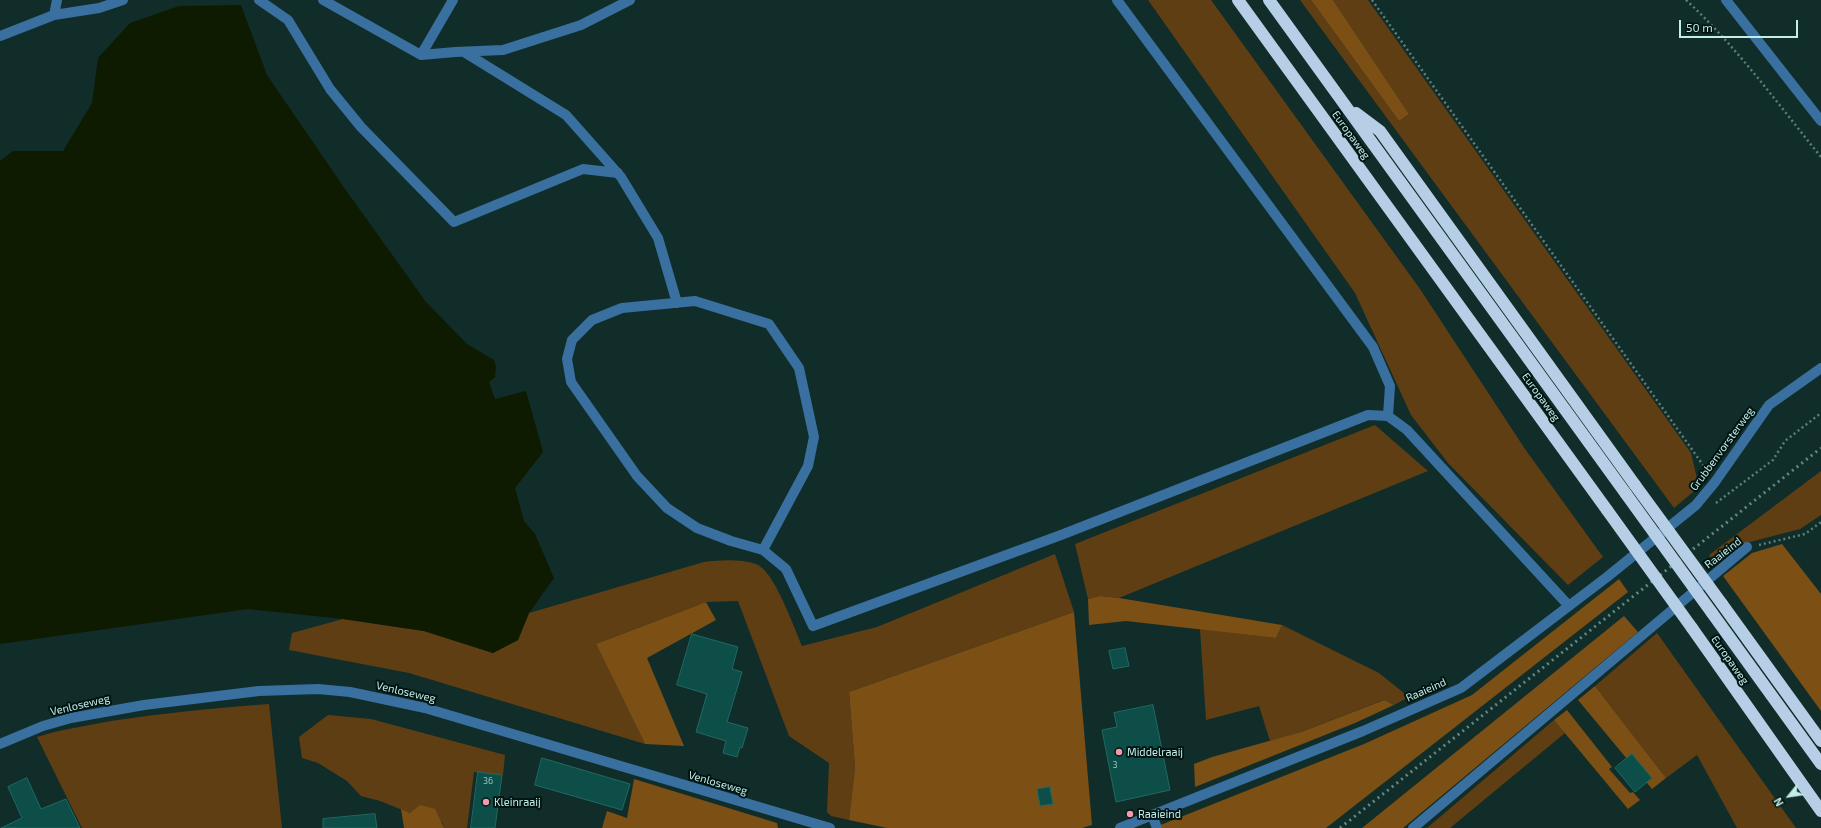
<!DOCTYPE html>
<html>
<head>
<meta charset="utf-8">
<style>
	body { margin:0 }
	#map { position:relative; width:1821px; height:828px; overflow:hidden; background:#102d2a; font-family:"Exo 2",sans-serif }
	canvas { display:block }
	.north { position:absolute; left:1769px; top:776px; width:40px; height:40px; -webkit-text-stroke:3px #001513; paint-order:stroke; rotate:240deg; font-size:11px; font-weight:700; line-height:16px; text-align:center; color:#c3ede8 }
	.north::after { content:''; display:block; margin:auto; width:14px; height:18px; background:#c3ede8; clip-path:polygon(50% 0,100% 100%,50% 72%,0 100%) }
	.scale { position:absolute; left:1679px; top:20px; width:119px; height:18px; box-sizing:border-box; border:2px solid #c3ede8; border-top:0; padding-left:5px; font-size:12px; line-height:14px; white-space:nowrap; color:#c3ede8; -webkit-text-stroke:3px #001513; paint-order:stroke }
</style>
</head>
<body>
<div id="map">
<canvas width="1821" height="828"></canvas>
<div class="north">N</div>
<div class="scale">50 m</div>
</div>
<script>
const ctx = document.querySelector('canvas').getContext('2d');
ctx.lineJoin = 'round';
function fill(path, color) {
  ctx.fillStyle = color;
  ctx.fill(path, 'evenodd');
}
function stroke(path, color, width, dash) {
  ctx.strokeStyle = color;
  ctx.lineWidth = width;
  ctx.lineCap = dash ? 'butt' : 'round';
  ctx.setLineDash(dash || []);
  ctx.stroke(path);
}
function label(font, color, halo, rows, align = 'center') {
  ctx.font = font + ' "Exo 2",sans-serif';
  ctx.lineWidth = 4;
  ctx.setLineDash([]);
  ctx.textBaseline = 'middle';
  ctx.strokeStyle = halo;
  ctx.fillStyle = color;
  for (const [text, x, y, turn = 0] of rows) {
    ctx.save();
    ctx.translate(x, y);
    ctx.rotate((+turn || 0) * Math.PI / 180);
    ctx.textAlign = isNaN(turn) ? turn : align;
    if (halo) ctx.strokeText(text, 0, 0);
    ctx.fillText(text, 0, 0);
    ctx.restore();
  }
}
const green = new Path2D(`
	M1148 0H1211L1420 289 1525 449 1603 557 1568 585 1448 463 1411 415 1355 293Z
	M1300 0H1311L1399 121 1409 114 1333 0H1368L1691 453 1699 487 1674 508Z
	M1375 425 1428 471 1119 598 1100 596 1088 599 1075 544Z
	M1821 471V515L1800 529 1746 543 1716 564 1709 555Z
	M1055 554 1074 612 849 692 855 767 849 820 831 816 827 812 829 763 789 736 738 601 706 602 596 644 645 744 409 673 289 650 292 633 343 619 424 631 493 653 518 640 529 613 704 562C721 560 740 559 756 564 774 570 794 628 802 646L877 627Z
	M1282 625 1379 673 1409 697 1394 705 1383 700 1301 732 1270 741 1259 706 1206 720 1200 629 1276 638Z
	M1657 633 1796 828H1737L1697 755 1666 778 1595 686Z
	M269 704 282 828H82L37 737C62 729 86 726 111 721 163 713 216 708 269 704Z
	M328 715 371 719 505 755 503 775 474 772 467 828H444L442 822 410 813 380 801 361 796 347 781 318 763 302 758 299 737Z
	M1554 720 1565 733 1450 828H1427Z`);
const forest = new Path2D(`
	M1311 0H1333L1409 114 1399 121Z
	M1782 544 1821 594V711L1723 576 1752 553Z
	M1619 579 1628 592 1326 828H1153L1364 744 1472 695Z
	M1100 596 1119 598 1282 625 1276 638 1126 621 1089 625 1088 599Z
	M706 602 716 620 647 658 684 746 645 744 596 644Z
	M1074 612 1092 825 1082 828H887L849 820 855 767 849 692Z
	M1624 616 1638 632 1403 828H1362Z
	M1595 686 1666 778 1652 789 1578 700Z
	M1384 700 1394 705 1355 723 1195 787 1194 764 1212 757 1301 732Z
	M1567 710 1612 767 1609 769 1630 793 1633 792 1640 800 1628 809 1554 720Z
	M634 779 777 823 778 828H602L607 811 627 818Z
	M420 805 435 809 444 828H404L401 809 410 813Z`);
const water = new Path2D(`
	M241 5 267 75 345 189 426 302 467 344 494 360 496 366 495 377 489 382 495 399 526 391 543 452 515 488 524 521 535 534 554 578 529 613 518 640 493 653 424 631 343 619 248 609 0 644V161L13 151H63L92 103 98 58 130 23 179 6Z`);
const building = new Path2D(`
	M692 634 738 647 732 669 742 672 727 722 748 728 742 748 740 747 737 757 723 753 726 741 696 732 707 694 677 685Z
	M1125 648 1129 666 1113 669 1109 651Z
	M1153 705 1170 790 1116 802 1102 730 1117 727 1114 713Z
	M1632 754 1652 778 1635 792 1615 768Z
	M542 758 630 784 622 810 535 785Z
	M478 772 502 775 495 828H471Z
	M27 778 41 809 66 799 80 828H1L22 818 8 787Z
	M1050 787 1053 804 1040 806 1037 789Z
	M375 814 377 828H323V819Z`);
const path = new Path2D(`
	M1372 0 1708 472
	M1686 0C1736 46 1778 104 1821 157
	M1716 503 1773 460 1785 441 1821 413
	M1759 545 1805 534 1821 522`);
const minor = new Path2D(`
	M259 0 288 20 330 89 361 127 454 222 583 169 618 173
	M323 0 421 55 453 0
	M1117 0 1373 347 1390 386 1388 416
	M1726 0 1821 121
	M54 15 99 8 123 0
	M0 36 54 15 57 0
	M464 52 566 115 621 177 658 238 677 303
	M421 55 455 52 503 50 581 25 630 0
	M763 550 808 466 814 437 799 368 769 324 695 301 622 308 592 320 572 340 567 359 571 382 637 476 667 508 697 528 731 541 763 550 786 569 813 626 1061 535 1368 415 1388 416 1407 430 1569 606
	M0 744 43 726 71 718 144 705 259 691 318 689 350 692 425 708 830 828
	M1152 815 1157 828
	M1120 828 1363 731 1461 688 1607 577 1696 505 1715 482 1769 405 1821 368
	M1413 828 1747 547`);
const highway = new Path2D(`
	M1238 0 1607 510
	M1269 0 1626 494
	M1356 113 1380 131 1635 485
	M1722 604 1821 741
	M1712 613 1821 764
	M1692 628 1821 811`);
const rail = new Path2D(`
	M1340 828 1821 448`);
const highwayBridge = new Path2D(`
	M1635 485 1722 604
	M1626 494 1712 613
	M1607 510 1692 628`);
const markers = [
	[1119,752,4,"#f39aab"],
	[486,802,4,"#f39aab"],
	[1130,814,4,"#f39aab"]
];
const numberNames = [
	["3",1115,765],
	["36",488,781]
];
const streetNames = [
	["Europaweg",1351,135,54],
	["Europaweg",1541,397,54],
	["Grubbenvorsterweg",1722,449,-54],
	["Raaieind",1723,553,-38],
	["Europaweg",1730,660,55],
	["Raaieind",1426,690,-24],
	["Venloseweg",406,692,13],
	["Venloseweg",80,705,-13],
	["Venloseweg",718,783,16]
];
const poiNames = [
	["Middelraaij",1127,752],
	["Kleinraaij",494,802],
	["Raaieind",1138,814]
];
fill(green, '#603e14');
fill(forest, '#7c4f15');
fill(water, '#0f1b00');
fill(building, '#0e4e49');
stroke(building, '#216963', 1);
stroke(path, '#5c7f7b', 2.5, [2, 3]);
stroke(minor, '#3970a0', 10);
stroke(highway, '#b6cee6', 12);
stroke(rail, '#658884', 3, [2, 4]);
stroke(highwayBridge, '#b6cee6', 12);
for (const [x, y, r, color] of markers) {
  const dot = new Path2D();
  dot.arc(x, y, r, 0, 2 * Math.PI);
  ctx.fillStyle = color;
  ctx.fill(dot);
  stroke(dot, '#001513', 1.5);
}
label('9px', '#96c5c0', null, numberNames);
label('11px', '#c3ede8', '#001513', streetNames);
label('11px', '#c3ede8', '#001513', poiNames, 'left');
</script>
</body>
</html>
